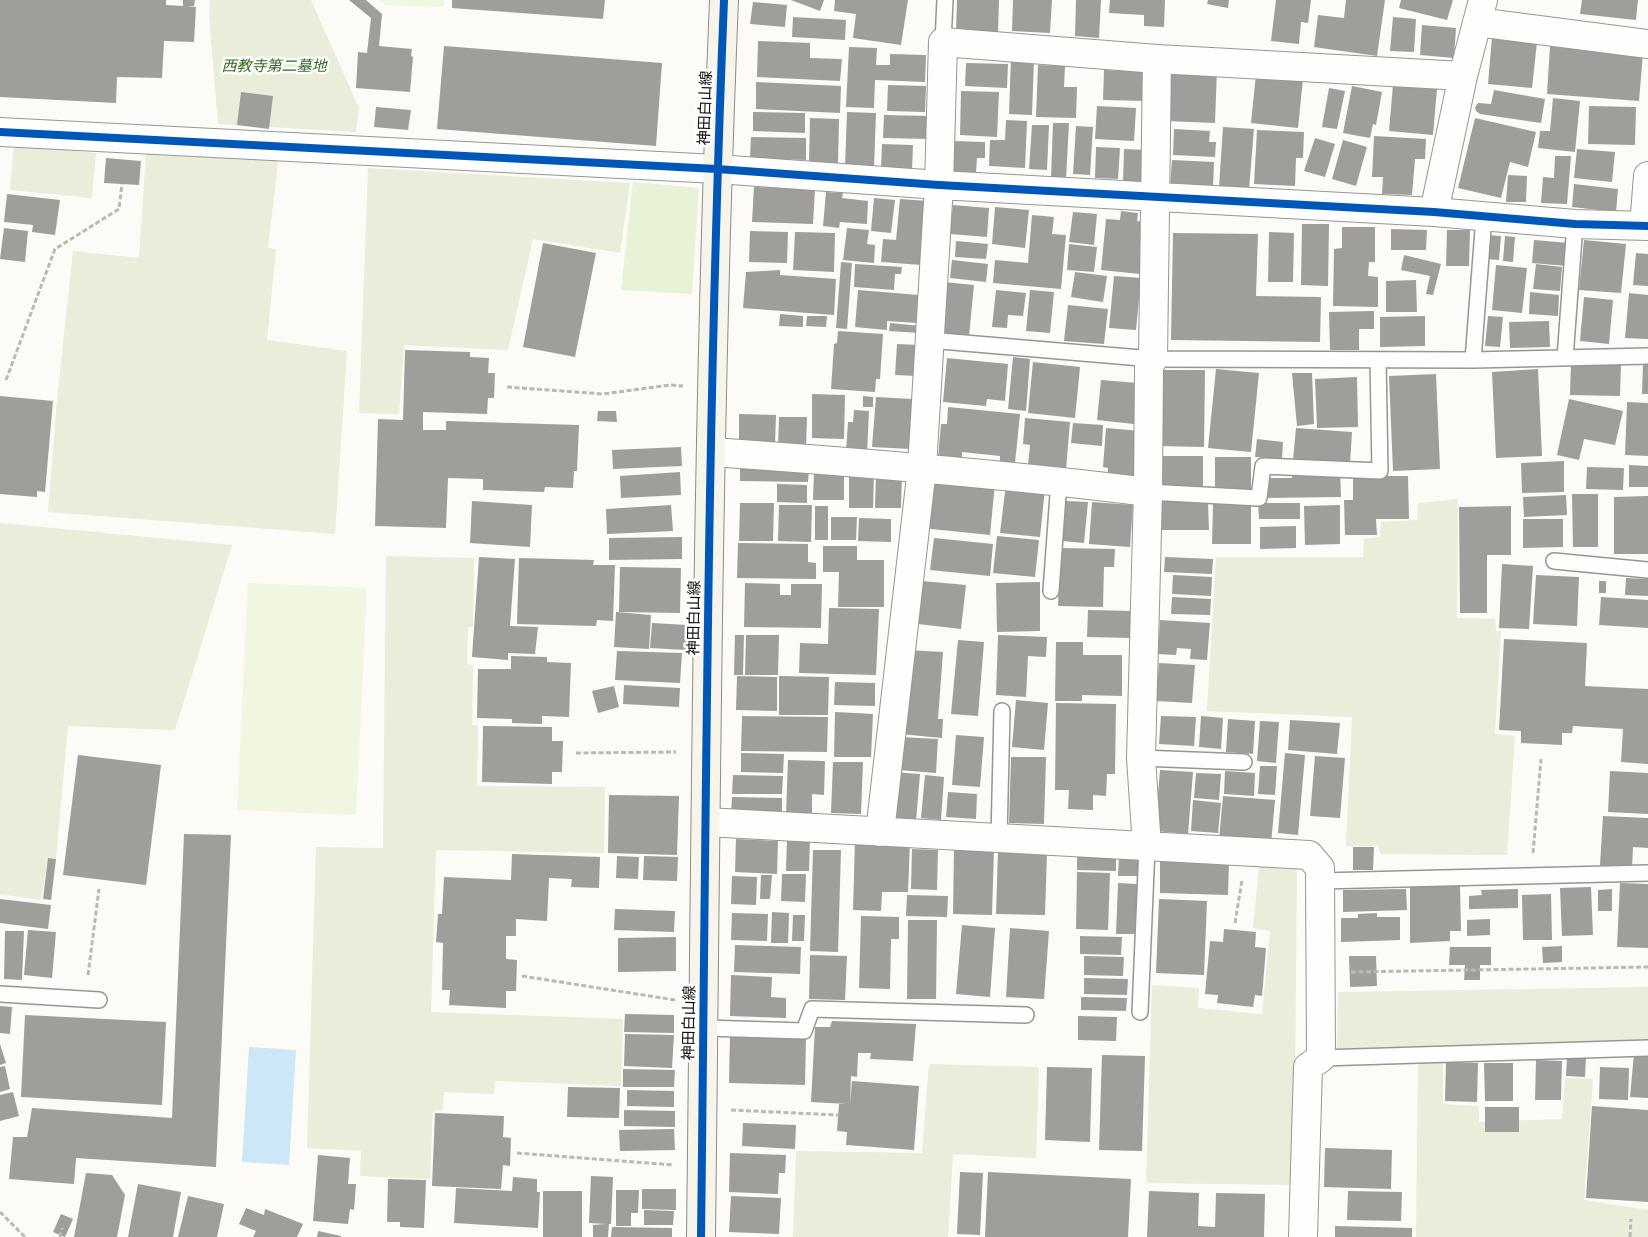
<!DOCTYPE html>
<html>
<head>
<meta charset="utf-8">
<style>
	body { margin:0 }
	canvas { display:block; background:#fcfbf7 }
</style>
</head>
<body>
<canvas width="1648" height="1237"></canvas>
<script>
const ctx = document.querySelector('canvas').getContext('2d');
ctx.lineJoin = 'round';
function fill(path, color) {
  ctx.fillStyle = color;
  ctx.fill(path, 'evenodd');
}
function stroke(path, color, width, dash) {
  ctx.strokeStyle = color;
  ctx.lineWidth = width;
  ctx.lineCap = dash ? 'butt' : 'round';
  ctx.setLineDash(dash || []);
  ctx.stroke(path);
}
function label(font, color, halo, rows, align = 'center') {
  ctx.font = font + ' "Times New Roman","Noto Sans JP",serif';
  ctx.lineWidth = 5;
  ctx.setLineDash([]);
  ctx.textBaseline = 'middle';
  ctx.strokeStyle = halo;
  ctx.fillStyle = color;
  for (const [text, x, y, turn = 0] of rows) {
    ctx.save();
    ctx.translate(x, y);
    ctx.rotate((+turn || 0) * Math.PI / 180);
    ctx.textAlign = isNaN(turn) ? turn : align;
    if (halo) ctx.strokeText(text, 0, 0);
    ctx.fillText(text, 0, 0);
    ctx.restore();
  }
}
const green = new Path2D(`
	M633 182 699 188 692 294 621 290Z`);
const cemetery = new Path2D(`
	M210 0H311L359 108 356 132 218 124 209 16Z
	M14 145 96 153 92 198 10 190Z
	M146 153 279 155 268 248 276 249 267 340 347 351 335 534 48 512 57 400 73 251 139 258Z
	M368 168 630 183 620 253 533 239 508 350 404 345 399 414 359 413Z
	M1458 499 1457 618 1495 619 1496 631H1501L1495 734 1515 736 1507 855 1381 854 1378 846H1346L1352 717 1207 711 1216 557H1363L1364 539 1380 537 1381 522 1417 520 1418 503Z
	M0 523 232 545 175 730 68 726 56 859 48 858 41 900 0 894Z
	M386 556 474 558 473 627H468L467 664 473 665 472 725 478 726 477 786 605 787 604 853 436 850 431 1012 623 1019 621 1086 495 1081 494 1094 444 1092 443 1110 433 1111 430 1179 360 1176 361 1151 307 1148 316 847 383 848Z
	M1297 865 1294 1185 1146 1183 1152 985 1199 988 1198 1008 1262 1014 1270 931 1253 928 1259 866Z
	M1648 987V1039L1337 1049 1338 992Z
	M1443 1061V1104L1479 1106V1122L1562 1119 1565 1078 1593 1079 1584 1200 1648 1210V1237H1416L1418 1064Z
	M929 1064 1039 1067 1036 1158 953 1154 948 1237H793L796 1151 922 1153Z`);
const pitch = new Path2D(`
	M380 0H444V7L386 5Z
	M248 583 367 588 356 815 237 810Z`);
const water = new Path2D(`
	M249 1047 296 1050 289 1165 242 1162Z`);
const building = new Path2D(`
	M0 0H166V5L183 6V0H195L194 6H187L196 7 194 42 164 41 162 78 117 77 116 103 0 97Z
	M349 0H366L382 14 379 46 412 49 411 56 413 57 410 92 356 88 358 52 367 53 371 18Z
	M452 0H605L603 19 452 8Z
	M791 0H824L820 11Z
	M835 0H908L901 45 853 38 856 14 834 11Z
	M957 0H999L998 32 956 31Z
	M1013 0H1052L1050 33 1012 31Z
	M1076 0H1101L1099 38 1075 36Z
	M1110 0H1165L1164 27 1144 26V15L1109 13Z
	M1208 0H1229L1228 8 1207 4Z
	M1276 0H1311L1308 23 1301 22 1299 44 1271 41Z
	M1346 0H1385L1377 56 1314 47 1318 15 1344 18Z
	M1401 0H1453L1447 20 1399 8Z
	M1582 0H1638L1636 20 1580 14Z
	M753 2 787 5 785 27 750 24Z
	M793 17 846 20 845 40 792 37Z
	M1393 17 1416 19 1414 52 1390 51Z
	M1422 25 1456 28 1454 58 1420 55Z
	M1492 37 1537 42 1532 88 1488 84Z
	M758 41 810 43V58L842 59 840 81 757 77Z
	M444 46 662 63 656 146 437 129Z
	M1550 46 1643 53 1639 101 1547 94Z
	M849 47 877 48 876 65H890V54L926 55 925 82 875 80 874 108 846 107Z
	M1011 58 1034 59 1032 115 1009 114Z
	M966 63 1008 64 1007 88 965 86Z
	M1038 65 1065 66 1064 87H1077L1076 118 1036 117Z
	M1169 67 1217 69 1215 123 1166 121Z
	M1104 70 1146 72 1145 101 1103 100Z
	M1256 74 1303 79 1298 128 1251 123Z
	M756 82 841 86 840 113 756 109Z
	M888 85 926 86 925 112 887 111Z
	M1393 85 1437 89 1433 135 1389 131Z
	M1352 86 1382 92 1376 125 1373 124 1370 138 1343 133Z
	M1329 88 1345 91 1337 129 1322 127Z
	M1494 90 1545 99 1541 123 1480 114 1476 111 1475 107 1478 103 1491 104Z
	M961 91 999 92 997 137 960 135Z
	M241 92 273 96 269 129 237 125Z
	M1553 98 1580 101 1575 152 1538 148 1540 131H1550Z
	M1097 106 1136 108 1134 141 1095 139Z
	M1589 106 1636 107 1635 145 1588 144Z
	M376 107 411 110 408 130 374 127Z
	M753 112 805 113V133L753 131Z
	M847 112 876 113 874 168 845 167Z
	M884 115 930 116 929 139 883 138Z
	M810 118 839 119 838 163 809 162Z
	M1475 118 1536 132 1528 167 1510 162 1501 198 1458 188Z
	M1006 120 1027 121 1025 168 989 166 990 140H1005Z
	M1053 123H1069L1066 179 1051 178Z
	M1032 125H1049L1047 170 1029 169Z
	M1076 126 1093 127 1090 175 1073 174Z
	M1223 127 1254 129 1249 189 1219 187Z
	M1174 129 1210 131 1209 142H1216L1215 157 1173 155Z
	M1257 130 1304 132 1303 158H1296L1295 186 1254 184Z
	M1374 136 1426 139 1425 159H1415L1412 195 1382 194 1383 177H1372Z
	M751 137 806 138V160L750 158Z
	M1315 138 1335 144 1325 177 1304 171Z
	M1343 140 1367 147 1356 186 1332 179Z
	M952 141 985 142V158H977L976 173 951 172Z
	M882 144 913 145 912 170 881 169Z
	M1096 147 1120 148 1118 179 1095 178Z
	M1124 149 1148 150 1147 185 1123 184Z
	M1577 149 1615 152 1612 182 1574 178Z
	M1555 156H1571L1567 204 1541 203 1543 177 1554 178Z
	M106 158 141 161 139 185 104 183Z
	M1172 160 1214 162 1213 188 1170 186Z
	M1508 175 1527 176 1526 202H1506Z
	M1574 184 1618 189 1616 212 1572 207Z
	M754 187 815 189 813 224 752 222Z
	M826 192 843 193 842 198 868 201 867 224 840 222 839 228 823 226Z
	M7 194 60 200 55 235 32 232 33 225 4 222Z
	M874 198 895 200 891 233 871 231Z
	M900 199 928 201 922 265 881 262 883 239 896 240Z
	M953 205 989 208 987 237 950 234Z
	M995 207 1029 210 1025 248 992 244Z
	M1121 211 1138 213 1137 221 1145 222 1140 274 1101 270 1106 219 1120 220Z
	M1073 212 1097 214 1094 245 1069 242Z
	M1032 215 1054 217 1052 234 1066 235 1061 289 993 283 995 260 1028 263Z
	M1302 224H1329L1328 286 1301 285Z
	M1342 227H1375V262H1369L1368 276 1378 277V307L1333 306 1334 249 1342 248Z
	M4 228 28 231 25 262 0 259Z
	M847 228 869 230 867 244 875 245 874 263 843 260Z
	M1391 229 1427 230 1426 250H1391Z
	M1447 230H1470L1469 266H1446Z
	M750 231 788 232 787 263 749 262Z
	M795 232 835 233 834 272 793 270Z
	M1269 232 1294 233 1293 282H1268Z
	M1173 233 1258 234 1256 296 1321 297 1320 342 1171 340Z
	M1489 235 1501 236 1499 260 1487 259Z
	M1505 236 1515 237 1513 262 1503 261Z
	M1534 240 1569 243 1567 266 1532 263Z
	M1584 240 1626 244 1621 293 1579 290Z
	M956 241 988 244 986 259 955 257Z
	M543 243 596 253 575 357 523 347Z
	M1069 244 1097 247 1094 272 1067 270Z
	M1636 253 1648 254V286L1633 285Z
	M1404 255 1441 264 1433 295 1426 294 1430 276 1401 270Z
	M952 260 988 264 986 282 950 278Z
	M841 262 852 263 847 329 836 328Z
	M855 264 902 267 901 274H895L894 290 854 287Z
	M1536 264 1562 267 1560 291 1533 289Z
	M1496 265 1527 268 1522 313 1492 310Z
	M780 270V275L836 279 834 315 743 308 746 272Z
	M1075 272 1107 276 1103 302 1071 297Z
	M1114 276 1141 278 1136 330 1109 328Z
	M1416 280 1417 312H1386V281Z
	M943 282 974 285 969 336 939 333Z
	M858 290 919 295 917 323 887 321V330L855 327Z
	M996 290 1026 293 1023 316 1008 315 1007 328 992 327Z
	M1030 290 1054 292 1050 333 1026 331Z
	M1530 292 1559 295 1558 316 1529 314Z
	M1629 293 1648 295V339L1625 338Z
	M1584 297 1613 300 1609 344 1580 341Z
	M1068 305 1108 309 1104 344 1064 341Z
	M1374 311V329H1359V350H1330L1329 312Z
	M780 314 803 316V327L779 326Z
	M807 316H827L826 327 806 326Z
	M1425 316V346L1380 347V317Z
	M1488 316 1503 317 1500 347 1485 346Z
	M1549 321 1550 347 1510 348 1509 322Z
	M890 323 921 326 920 333 889 331Z
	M838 331 883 334 880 379H876L875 392 831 389 834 344 837 343Z
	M897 344 919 345 917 376 895 375Z
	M405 350 470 352V357L489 358 488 373H495L494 398H488L487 414 423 412V430H446V421L579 425 577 471H574L573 488 545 487 544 492 483 490V479L448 478 446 528 375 526 378 419 403 420Z
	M1013 357 1030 359 1026 411 1008 409Z
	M947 358 1008 364 1005 401 987 399 986 406 943 402Z
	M1033 362 1080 367 1075 418 1028 413Z
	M1571 362 1621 364 1620 396 1570 395Z
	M1643 363H1648V394H1642Z
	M1216 369 1259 373 1251 452 1208 448Z
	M1538 369 1542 456 1496 458 1492 372Z
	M1156 370H1205L1204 447 1156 446Z
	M1292 373H1312L1314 424 1297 426Z
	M1436 374 1440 469 1393 471 1389 376Z
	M1357 377 1358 427 1317 428 1315 379Z
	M1101 380 1138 383 1134 424 1097 420Z
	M812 394 845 395 844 439 812 438Z
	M0 396 53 401 45 492 37 491V497L0 494Z
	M863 396 873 397V407H863Z
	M876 397 913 399 910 449 872 447Z
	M1569 399 1623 411 1615 445 1584 439 1579 460 1557 455Z
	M1627 402 1648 403V456L1625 455Z
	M948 407 1020 414 1015 463 1000 461V456L962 452V460L938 458 941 424H947Z
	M854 410 869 411 867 453 846 452 848 422H853Z
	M598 411H616L617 422 597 421Z
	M739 414 776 415 775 445H739Z
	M779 417H807L806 448H778Z
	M1025 418 1070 422 1066 469 1028 466 1030 445 1023 444Z
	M1073 423 1103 425 1102 446 1071 443Z
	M1106 428 1141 431 1136 482 1107 479 1108 468 1103 467Z
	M1296 428 1352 432 1350 464 1293 460Z
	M1257 439 1283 442 1282 459 1255 457Z
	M681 447 682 466 613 469 612 450Z
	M1158 456H1203V486H1158Z
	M1215 457H1251V490H1215Z
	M1564 461V492L1522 493 1521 463Z
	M1629 465 1648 466V487H1629Z
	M1587 467 1624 468 1623 490 1586 489Z
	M740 468 809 469 808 482 740 481Z
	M1340 469 1341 497 1262 498 1261 478H1292V471Z
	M814 471H844V500H813Z
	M849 471 874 472 873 508H849Z
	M680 472 681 495 621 498 620 476Z
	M876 474 902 475 901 508H875Z
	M927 476 995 483 990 535 922 528Z
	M1353 476H1408L1409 519H1376L1377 535H1345L1344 500H1353Z
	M777 484 807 485V503L777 502Z
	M1006 484 1045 488 1040 537 1000 533Z
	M1572 494H1598V547H1573Z
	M1566 495 1567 515 1524 517 1523 497Z
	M1648 496V554H1614V497Z
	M472 501 532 505 530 547 470 543Z
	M1066 501 1088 502 1084 543 1063 541Z
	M1092 502 1133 505 1130 547 1089 544Z
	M1162 502H1208L1209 530H1162Z
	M740 503H774L773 541H739Z
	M1213 503H1251V544H1212Z
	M1258 503H1300V519H1259Z
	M671 505 673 531 607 534 606 509Z
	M779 505H812L811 542 778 541Z
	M1340 505V544L1305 545 1304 506Z
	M815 506H828V540H815Z
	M1511 506V555H1487V613H1460L1459 507Z
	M831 517H857L856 540H831Z
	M859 518 891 519V542L858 541Z
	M1523 519H1563V547L1523 548Z
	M1296 526V548L1260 549V527Z
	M997 536 1039 540 1035 577 993 573Z
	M682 537V559L609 560V538Z
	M934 538 993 544 990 576 930 570Z
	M738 543 808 544V562L816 563V579L737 578Z
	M823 546H857V560H884V607H838L839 572H823Z
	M1060 548 1115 549 1114 567H1104L1103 607 1058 606Z
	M479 557 515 559 510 626 538 627 535 654 508 653V660L472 657Z
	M1165 557 1213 559 1212 574 1164 572Z
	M519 558 594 560 593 565H615L613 621 597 620 596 626 517 624Z
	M1502 564 1533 566 1529 629 1499 628Z
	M620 567 681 568 680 613 619 612Z
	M1173 575 1212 577 1211 596 1172 594Z
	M1536 575 1579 577 1577 626 1533 624Z
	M1626 578 1648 579V596L1625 595Z
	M922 581 966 585 961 629 918 624Z
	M1599 581H1606V593H1599Z
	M1040 582V631L997 632 996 583Z
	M745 583 780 584V595H791V584H822L821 628 744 627Z
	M1172 597 1211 599 1210 615 1171 614Z
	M1601 597 1648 600V628L1599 625Z
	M829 608 879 609 876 675 799 673 800 643 828 644Z
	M1088 610 1133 611 1132 638 1087 637Z
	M616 612 651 615 649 649 614 647Z
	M1160 620 1210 623 1207 660 1190 659 1191 649 1177 648 1176 655 1158 654Z
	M652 623 687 625 686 650 650 648Z
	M735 635H744L743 675H734Z
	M746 635H779L778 675H745Z
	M998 635 1047 637 1046 657 1028 656 1026 697 996 695Z
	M1504 639 1587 643 1585 686 1648 689V764L1621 762 1623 729 1573 726 1572 733H1562V745L1521 743V731L1499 730Z
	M958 640 984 642 978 716 951 714Z
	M1056 642H1083V655H1122V696L1082 695V701H1055Z
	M907 650 943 652 938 719H943L942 738 900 734Z
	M617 651 682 653 680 683 615 680Z
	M511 656 547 657V662L571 663 569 717 542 716V724L512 723V719L477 718 478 669H511Z
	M1159 663 1195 665 1192 703 1156 701Z
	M737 676 777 677V711L736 710Z
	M779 676 829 677 828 715H779Z
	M835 682 875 683V706L834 705Z
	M624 685 680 688 679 707 623 704Z
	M614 686 619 707 598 713 592 691Z
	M1016 700 1048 703 1044 750 1012 747Z
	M1056 703 1116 704 1115 774H1107L1106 796 1093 795V810L1068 809 1069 790H1055Z
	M835 712 873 714 871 757H834Z
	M742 716 828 717 827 752 741 751Z
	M1161 716 1196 717 1194 746 1159 744Z
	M1201 716 1223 718 1221 749 1199 747Z
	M1228 719 1255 721 1253 754 1226 752Z
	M1290 720 1340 723 1337 754 1288 750Z
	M1260 721 1279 722 1276 763 1257 761Z
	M483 726 552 727V741H563L562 772H552V784L482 782Z
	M956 735 984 737 980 787 952 785Z
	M900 737 938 739 936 773 898 770Z
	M741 753 784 754 783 773 741 772Z
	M1285 753 1305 755 1298 835 1278 833Z
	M78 755 161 765 146 885 63 875Z
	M1315 756 1345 758 1340 818 1310 816Z
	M1011 757H1046L1044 824 1009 823Z
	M788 760 825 761 824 795 812 794V815L786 814Z
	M833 762H863L861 814 831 813Z
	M1260 766H1277L1275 795 1258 794Z
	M1160 770 1193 772 1188 834 1155 831Z
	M1225 771 1255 773 1254 796 1224 794Z
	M1610 771 1648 773V814L1608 812Z
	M893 772 920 774 916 821 890 819Z
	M1196 773 1221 774 1219 800 1194 798Z
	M733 775 783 776 782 794H732Z
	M925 775 944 777 941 820 921 818Z
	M948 792 977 794 976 819 946 817Z
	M609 795 679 796 677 855 608 853Z
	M1223 796 1275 800 1271 844 1219 839Z
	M732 797 782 798V817H731Z
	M1193 800 1221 803 1218 833 1191 831Z
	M1603 816 1648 818V848L1633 847 1632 867 1600 865Z
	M184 834 231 835 216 1167 76 1158 74 1184 9 1179 13 1137H27L32 1108 172 1118Z
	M787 838 810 839 809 871H786Z
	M736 839 778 841 777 874 735 872Z
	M855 839 910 841 908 892H882L881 911 853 910Z
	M954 847 994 848 992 915 953 914Z
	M1353 847H1374L1373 870H1353Z
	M912 849 938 850 937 890 911 889Z
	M813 850H841L838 952 810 951Z
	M998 851 1047 852 1045 915 996 914Z
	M1077 853 1116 854V871L1077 870Z
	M512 854 600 857 599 888 571 887 572 879 549 878 547 921 516 919V936H506V959L517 960 516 991H506V1008L449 1005 450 990H442L443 943 436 942 438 914H442L444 877 511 880Z
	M1119 855 1139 856 1138 876H1118Z
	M617 856 639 857 638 879 616 878Z
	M644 856 678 857 677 881 643 880Z
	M48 858 56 859 51 900 43 899Z
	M1160 858 1229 859 1228 895 1160 893Z
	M1077 872 1110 873 1108 930 1076 929Z
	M782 874H806L805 902 781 901Z
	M761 875H772L770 899H760Z
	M732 876 757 877 756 905 731 904Z
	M1118 883 1137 884 1136 934H1116Z
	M1620 883 1648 884V948L1617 947Z
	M1460 886 1461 931H1450V941L1410 943V887Z
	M1591 887 1593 935 1562 936 1560 888Z
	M1406 889 1407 910 1343 912V890Z
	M1518 889V908L1469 909V896L1482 895 1481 890Z
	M1612 889V911H1598V890Z
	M1551 894 1552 940H1523L1522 895Z
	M907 895 948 896 947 917 906 916Z
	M0 899 51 905 48 929 0 923Z
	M1159 899 1207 901 1204 975 1156 973Z
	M615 909 675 911 674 932 614 930Z
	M772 912 789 913 788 943H771Z
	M732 913 768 914 767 941 731 940Z
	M1377 913V917H1400V940L1341 942V918H1358V914Z
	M793 915H805L804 941H792Z
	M861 916 899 917V939H891L890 989 859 988Z
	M1490 919V935L1467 936V920Z
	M908 920H937L936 999H907Z
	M962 925 995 928 990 997 956 994Z
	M1010 928 1049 931 1044 999 1006 997Z
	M1224 929 1256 932 1255 947 1266 948 1262 996 1255 995 1253 1007 1217 1003 1218 995 1205 994 1210 941 1223 942Z
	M28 930 56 932 52 978 24 975Z
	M5 931H24L22 980 4 979Z
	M1080 936 1122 937 1121 955 1080 954Z
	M676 937V971L618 972V938Z
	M735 945 801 947 800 974 734 972Z
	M1562 946V962L1543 963 1542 947Z
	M1450 947H1491V965H1480V980H1464L1465 965H1449Z
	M810 955 847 956 845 1000 809 999Z
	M1084 956 1124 957 1123 976 1084 975Z
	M1349 956H1376L1377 986 1350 987Z
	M731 975 772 977 771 997 786 998V1018L730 1016Z
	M1084 978 1128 979 1127 995 1084 994Z
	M1081 997 1127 998 1126 1011 1081 1010Z
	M0 1006 12 1007 10 1034 0 1033Z
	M625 1014 674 1015V1033L624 1032Z
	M25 1015 166 1022 162 1105 21 1097Z
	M1078 1016 1117 1017 1116 1041 1078 1040Z
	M832 1021 916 1024 913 1061 870 1059 871 1053H858L857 1077 851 1076 850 1104 852 1081 919 1086 914 1150 846 1145 847 1132 837 1131 839 1104H847L811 1102 815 1027H830Z
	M625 1034 674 1035 672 1068 624 1066Z
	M730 1035 806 1036 805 1085 729 1083Z
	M0 1044 6 1063 0 1065Z
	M1634 1053 1648 1054V1098L1630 1097Z
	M1102 1055 1145 1056 1142 1151 1099 1150Z
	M1567 1057 1586 1058 1585 1077 1566 1076Z
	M1536 1060 1562 1061 1561 1100H1535Z
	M1446 1062 1478 1063 1477 1102 1445 1101Z
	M1484 1063H1513V1101H1485Z
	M5 1066 10 1089 0 1092V1067Z
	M1047 1067 1092 1068 1090 1142 1045 1140Z
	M1600 1067 1629 1068 1628 1100 1599 1099Z
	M623 1069 675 1070 674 1087H623Z
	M568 1087 620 1088 619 1118 567 1117Z
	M627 1090 674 1091V1107L627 1106Z
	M13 1092 19 1116 0 1121V1095Z
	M1592 1106 1648 1110V1202L1586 1198Z
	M1485 1107H1519V1132H1485Z
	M624 1110 675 1111V1127L624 1126Z
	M435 1113 504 1116 503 1137 511 1138 510 1166 503 1165 501 1189 432 1186Z
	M743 1123 796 1125 795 1149 742 1146Z
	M674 1129 675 1150 620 1151 619 1130Z
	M1325 1148 1392 1150 1391 1189 1324 1187Z
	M730 1153 786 1155 785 1173H779L778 1194 729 1192Z
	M318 1155 350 1158 348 1184H356L354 1210 350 1209 348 1224 313 1221Z
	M960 1172 983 1173 980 1235 957 1234Z
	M988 1172 1131 1179 1128 1237H985Z
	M86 1173 112 1175 125 1195 117 1237H74Z
	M591 1176 613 1177 611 1224H609L608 1237H593V1225L606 1224 589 1223Z
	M513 1177 537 1179V1192H540L538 1228 454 1223 456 1188 512 1191Z
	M388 1179 426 1180 424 1228 400 1227V1222H387Z
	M138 1184 181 1192 173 1237H128Z
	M642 1189H676V1210L642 1209Z
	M616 1190H639L638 1213H631V1226H616Z
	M543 1191H582V1237H543Z
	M1149 1191 1199 1193 1198 1226 1215 1227 1216 1193 1265 1194 1264 1237H1147Z
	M1348 1191 1402 1192 1401 1221 1347 1220Z
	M188 1196 224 1204 217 1237H178Z
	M731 1196 781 1198 779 1234 729 1232Z
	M246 1208 264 1215 265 1209 303 1224 297 1237H253L256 1231 239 1224Z
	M644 1210 674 1211 673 1225H644Z
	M61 1214 73 1219 65 1237 53 1232Z
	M1335 1226 1412 1228V1237H1335Z
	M612 1227 672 1228V1237H611Z
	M318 1231 341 1236V1237H317Z`);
const path = new Path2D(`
	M6 380 55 249 119 209 122 184
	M507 387 603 394 670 385 683 386
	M576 753 676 752
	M1533 853 1541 759
	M1235 923 1242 880
	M1351 972 1648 967
	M88 975 99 889
	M522 976 675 1000
	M731 1110 838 1115
	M517 1153 674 1165
	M0 1212 25 1237
	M60 1237 62 1228
	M1630 1237 1631 1219`);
const lane = new Path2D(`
	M943 42 945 0
	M929 340 1153 359 1473 360 1648 356
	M1565 358 1575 224
	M1473 360 1484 217
	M1148 492 1259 498 1263 466 1380 471 1378 360
	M1554 561 1648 570
	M1051 591 1059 481
	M1141 758 1244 762
	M999 838 1002 711
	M1320 881 1648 873
	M0 994 99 1000
	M1140 1012 1147 847
	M704 1028 804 1031 812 1009 1026 1015
	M1321 1058 1648 1048`);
const street = new Path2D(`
	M1477 22 1648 44
	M0 132 717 169 939 185 1434 212 1575 224 1648 226
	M1434 212 1463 76 1483 0
	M1644 226 1648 176
	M712 452C857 462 1003 474 1148 492
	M706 822 1309 855 1320 868 1321 1058 1308 1067 1303 1237
	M880 832 922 468 939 185 943 42 1157 59 1463 76
	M1147 847 1141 758 1148 492 1149 366 1153 359 1157 59`);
const secondary = new Path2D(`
	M701 1237C706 825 707 412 724 0`);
const cycleway = new Path2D(`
	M0 132 717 169 939 185 1434 212 1575 224 1648 226
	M701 1237C706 825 707 412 724 0`);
const parkNames = [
	["西教寺第二墓地",274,67]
];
const streetNames = [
	["神田白山線",706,108,-88],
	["神田白山線",695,618,-89],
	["神田白山線",690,1023,-89]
];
fill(green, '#e7f2d7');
fill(cemetery, '#e9edda');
fill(pitch, '#f0f6e0');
fill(water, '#cce8f6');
fill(building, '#a09e9b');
stroke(lane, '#969694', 18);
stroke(street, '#969694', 30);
stroke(secondary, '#8d8c8b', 30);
stroke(path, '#b9b9b8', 3, [5, 2.5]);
stroke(lane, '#fffefe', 15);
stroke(street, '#fffefe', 28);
stroke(secondary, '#f6f4eb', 28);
stroke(cycleway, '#0057b8', 8);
label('italic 15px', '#306920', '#fff', parkNames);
label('15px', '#101010', '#fff', streetNames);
</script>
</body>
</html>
